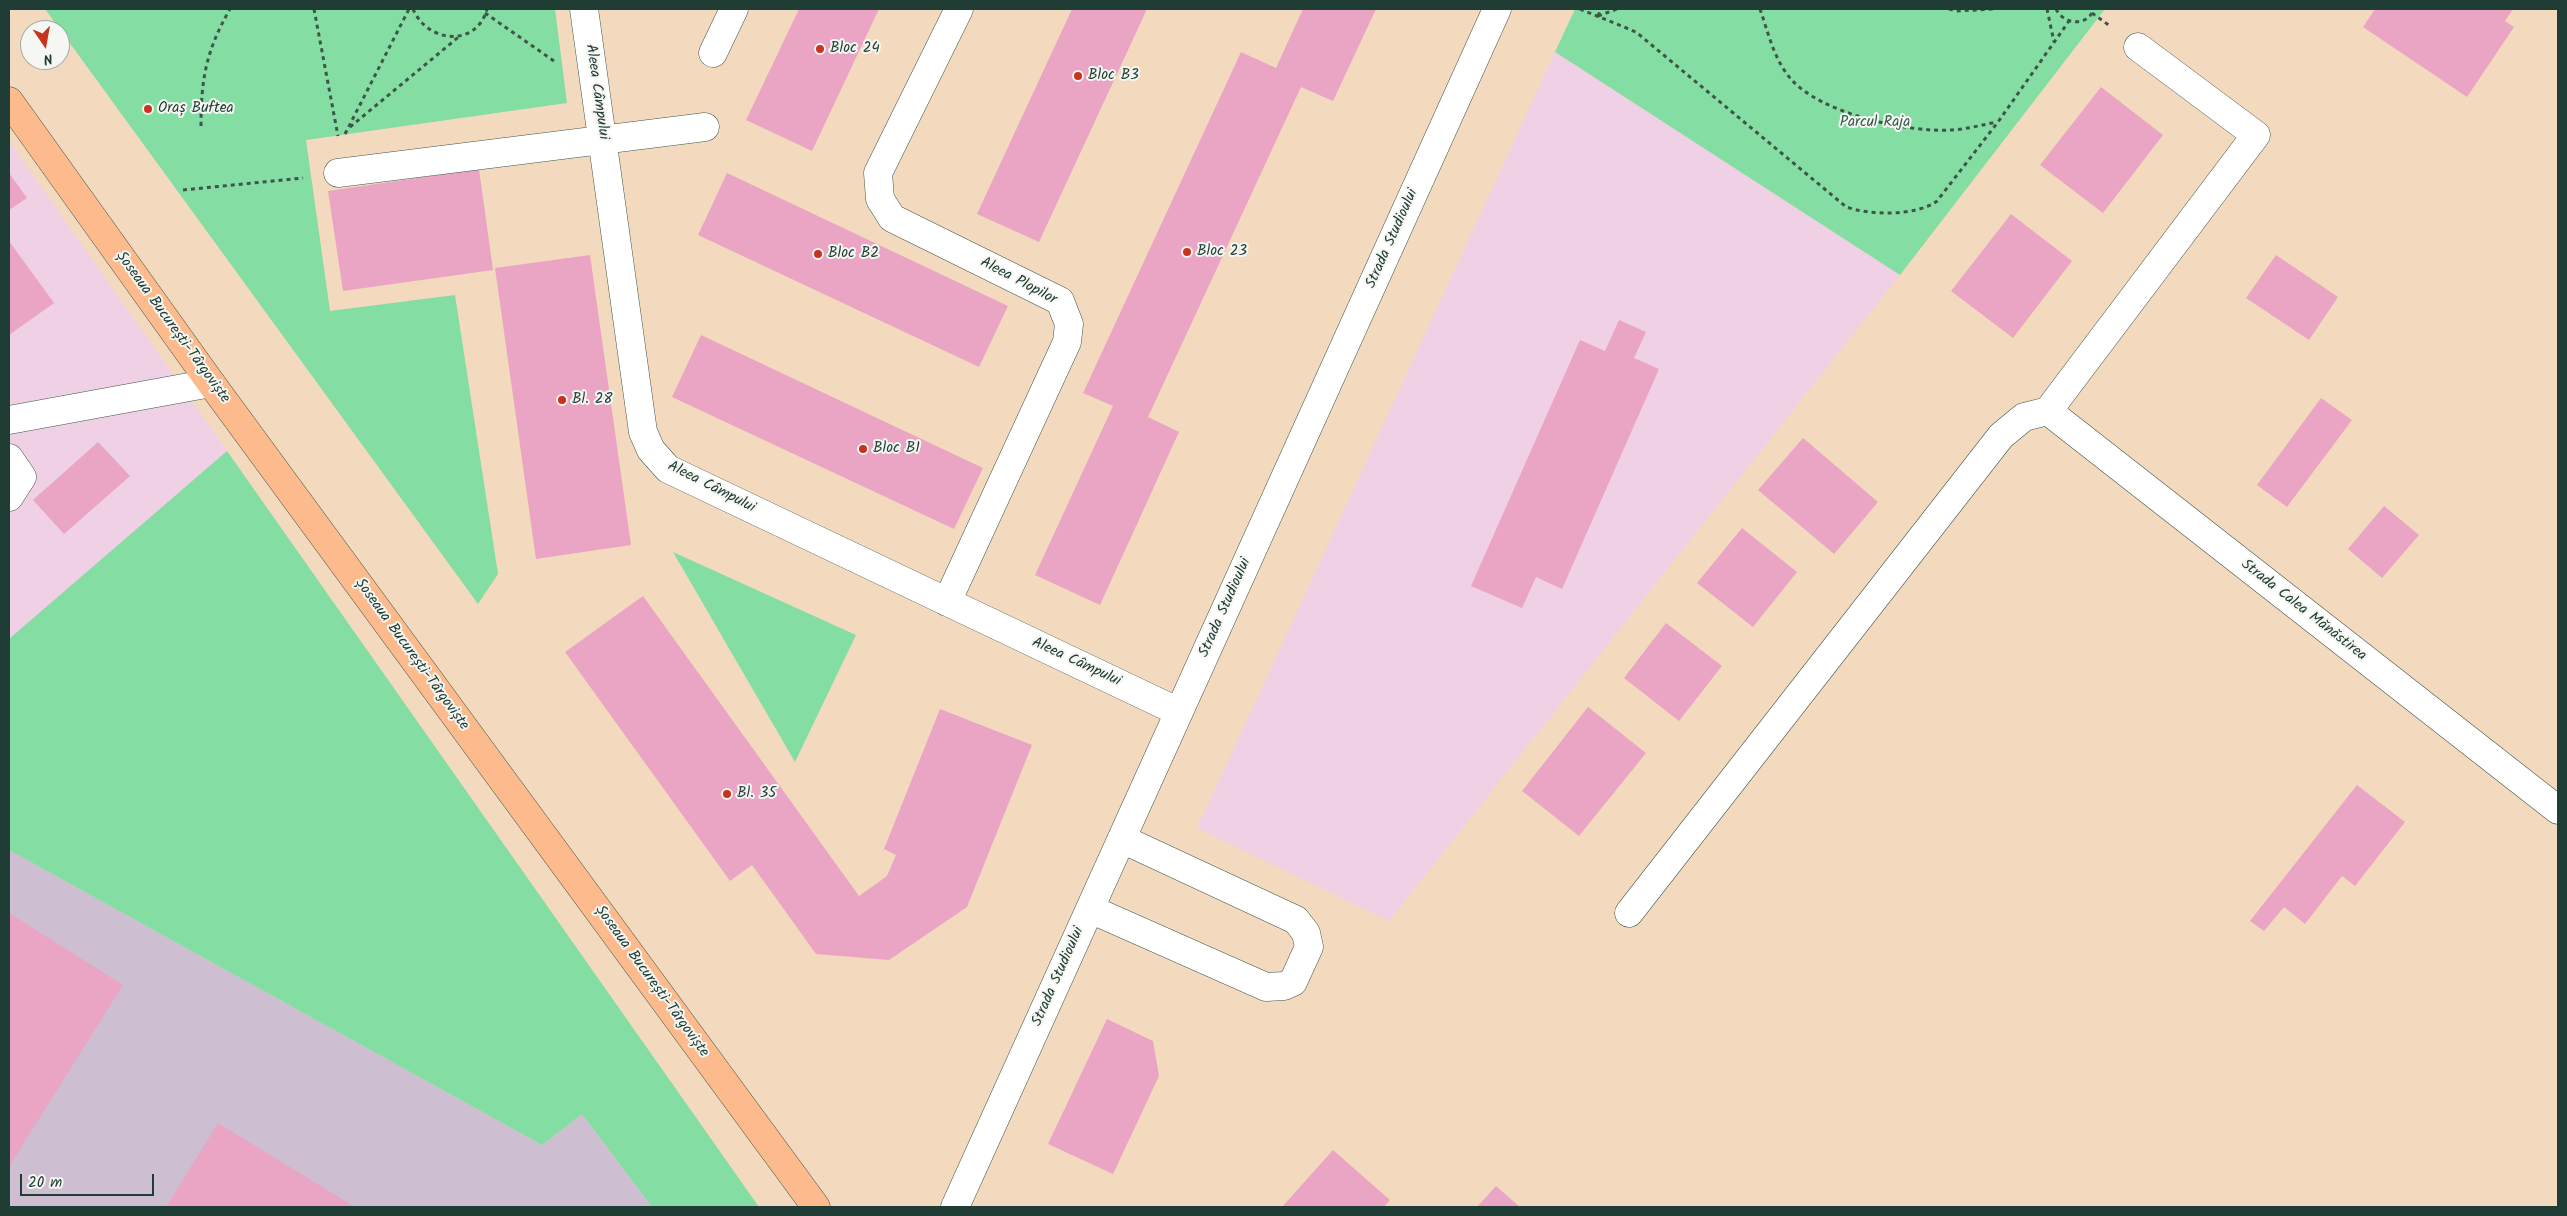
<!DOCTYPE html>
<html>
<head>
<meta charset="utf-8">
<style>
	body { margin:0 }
	#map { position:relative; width:2567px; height:1216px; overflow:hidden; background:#f3dabe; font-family:Kalam,sans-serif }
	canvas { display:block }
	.frame { position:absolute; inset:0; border:10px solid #1f3d34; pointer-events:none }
	.north { position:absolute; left:20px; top:20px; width:50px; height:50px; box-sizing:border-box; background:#f6f6f2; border:1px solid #a0aca6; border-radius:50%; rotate:168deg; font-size:14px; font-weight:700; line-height:20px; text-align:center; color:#1f3d34 }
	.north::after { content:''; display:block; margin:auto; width:18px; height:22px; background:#c8321e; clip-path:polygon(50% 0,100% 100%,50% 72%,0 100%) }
	.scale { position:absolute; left:20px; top:1174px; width:134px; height:22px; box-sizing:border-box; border:2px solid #1f3d34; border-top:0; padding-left:6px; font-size:15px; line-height:18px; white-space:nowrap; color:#1f3d34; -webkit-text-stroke:4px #f6f6f2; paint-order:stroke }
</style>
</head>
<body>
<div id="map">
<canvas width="2567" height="1216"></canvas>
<div class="frame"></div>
<div class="north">N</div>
<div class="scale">20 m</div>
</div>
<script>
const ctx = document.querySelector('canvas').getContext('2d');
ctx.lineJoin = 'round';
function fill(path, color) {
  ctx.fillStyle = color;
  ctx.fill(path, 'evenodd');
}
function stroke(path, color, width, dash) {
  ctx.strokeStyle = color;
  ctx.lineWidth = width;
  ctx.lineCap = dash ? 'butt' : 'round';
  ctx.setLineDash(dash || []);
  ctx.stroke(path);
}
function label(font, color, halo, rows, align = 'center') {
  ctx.font = font + ' Kalam,sans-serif';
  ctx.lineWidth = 4;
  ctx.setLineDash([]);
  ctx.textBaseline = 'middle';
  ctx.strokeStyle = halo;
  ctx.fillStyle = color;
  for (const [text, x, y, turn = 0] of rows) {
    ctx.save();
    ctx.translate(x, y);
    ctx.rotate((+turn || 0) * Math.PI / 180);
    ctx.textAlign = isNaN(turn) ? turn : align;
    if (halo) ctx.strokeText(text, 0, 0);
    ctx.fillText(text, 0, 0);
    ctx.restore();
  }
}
const built = new Path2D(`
	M1555 52 1900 275 1389 921 1197 828Z
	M9 141 227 451 9 641Z`);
const industrial = new Path2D(`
	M9 850 542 1145 582 1114 652 1207H9Z`);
const green = new Path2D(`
	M45 9H555L567 103 306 140 330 311 455 295 498 574 478 604Z
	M1575 9H2105L1900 275 1555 52Z
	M227 451 759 1207H652L582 1114 542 1145 9 850V639Z
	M673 552 856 635 795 762Z`);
const building = new Path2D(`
	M799 9H879L812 151 746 120Z
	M1072 9H1147L1039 242 977 214Z
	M1303 9H1376L1333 101 1301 87 1263 169 1148 417 1179 432 1100 605 1035 575 1113 406 1083 393 1241 52 1276 68Z
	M2375 9H2513L2505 21 2514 27 2467 97 2363 27Z
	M2101 87 2163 135 2103 213 2040 165Z
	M479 169 493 270 343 291 328 191Z
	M9 173 27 198 9 210Z
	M727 173 1008 306 979 367 698 235Z
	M2011 214 2072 261 2013 338 1951 291Z
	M9 241 54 303 9 335Z
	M590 255 631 545 536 559 495 268Z
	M2276 255 2338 297 2309 340 2246 298Z
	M1619 320 1646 332 1634 358 1659 369 1562 589 1536 577 1522 608 1471 586 1580 340 1605 351Z
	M701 335 983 468 954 529 672 397Z
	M2321 398 2352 420 2287 507 2257 485Z
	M1803 438 1878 502 1834 554 1758 490Z
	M98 442 130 476 64 534 33 500Z
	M2384 506 2419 535 2382 578 2348 549Z
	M1742 528 1797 572 1753 627 1697 583Z
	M643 596 859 896 887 876 896 855 884 849 940 709 1032 745 967 907 889 960 816 954 752 865 730 881 565 652Z
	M1666 623 1722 666 1679 721 1624 678Z
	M1588 707 1646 753 1579 836 1522 791Z
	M2357 785 2405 822 2355 886 2342 876 2305 924 2284 907 2264 931 2250 921Z
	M9 913 123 985 10 1165 9 1164Z
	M1107 1019 1153 1041 1159 1076 1113 1174 1048 1144Z
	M218 1123 355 1207H166Z
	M1333 1150 1390 1200 1384 1207H1282Z
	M1496 1186 1520 1207H1477Z`);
const path = new Path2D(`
	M314 9 338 136
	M413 9C428 44 477 47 487 9
	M1580 9 1636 32 1845 206C1866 216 1918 216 1937 201L1998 122 2069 21
	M1760 9C1768 32 1774 60 1791 79 1820 113 1907 133 1952 130 1967 129 1982 125 1997 122
	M1949 9 1956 11 1995 9
	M2047 9 2054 42
	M2056 9C2064 25 2087 27 2094 9
	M485 13 554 61
	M2092 13 2110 26
	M1598 16 1617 9
	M1598 16 1601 9
	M201 126C201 79 206 51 230 9
	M350 127 461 35
	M345 134 409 9
	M183 190 303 178`);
const minor = new Path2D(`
	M584 9 643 432 651 450 668 469 1179 712
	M713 53 734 9
	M338 173 705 127
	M2048 411 2558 810
	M9 420 211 383
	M9 458 22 477 9 497
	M947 602 1067 342 1069 324 1060 301 892 218 880 199 878 173 959 9
	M1090 909 1266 987 1284 986 1293 982 1309 947 1306 933 1296 920 1122 839
	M1629 913 2001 436 2024 417 2048 411 2256 135 2138 47
	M955 1207 1497 9`);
const major = new Path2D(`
	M9 101 211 383 816 1207`);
const markers = [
	[820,49,5,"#c8321e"],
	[1078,76,5,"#c8321e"],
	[148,109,5,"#c8321e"],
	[1187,252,5,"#c8321e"],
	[818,254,5,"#c8321e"],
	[562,400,5,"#c8321e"],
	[863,449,5,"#c8321e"],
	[727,794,5,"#c8321e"]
];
const poiNames = [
	["Bloc 24",830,49],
	["Bloc B3",1088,76],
	["Oraș Buftea",158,109],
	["Bloc 23",1197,252],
	["Bloc B2",828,254],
	["Bl. 28",572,400],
	["Bloc B1",873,449],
	["Bl. 35",737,794]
];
const streetNames = [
	["Aleea Câmpului",596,92,82],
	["Strada Studioului",1393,239,-66],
	["Aleea Plopilor",1018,282,28],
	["Șoseaua București-Târgoviște",172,328,54],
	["Aleea Câmpului",711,488,27],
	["Strada Studioului",1226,608,-66],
	["Strada Calea Mănăstirea",2303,611,38],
	["Șoseaua București-Târgoviște",411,655,54],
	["Aleea Câmpului",1076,663,25],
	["Strada Studioului",1059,977,-66],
	["Șoseaua București-Târgoviște",651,982,54]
];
const parkNames = [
	["Parcul Raja",1875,123]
];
fill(built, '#f0d0e5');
fill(industrial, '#cebed2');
fill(green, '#84dda2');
fill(building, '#eaa4c4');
stroke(minor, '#3f5549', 29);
stroke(major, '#3f5549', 29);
stroke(path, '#3f5549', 3, [4, 4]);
stroke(minor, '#fff', 28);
stroke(major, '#fcba8d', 28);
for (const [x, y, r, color] of markers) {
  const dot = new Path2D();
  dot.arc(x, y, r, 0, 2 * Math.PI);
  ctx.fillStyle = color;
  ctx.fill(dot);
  stroke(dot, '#f6f6f2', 2);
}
label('15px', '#1f3d34', '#f6f6f2', poiNames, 'left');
label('15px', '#1f3d34', '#f6f6f2', streetNames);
label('15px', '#335d4a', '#f6f6f2', parkNames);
</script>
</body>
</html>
